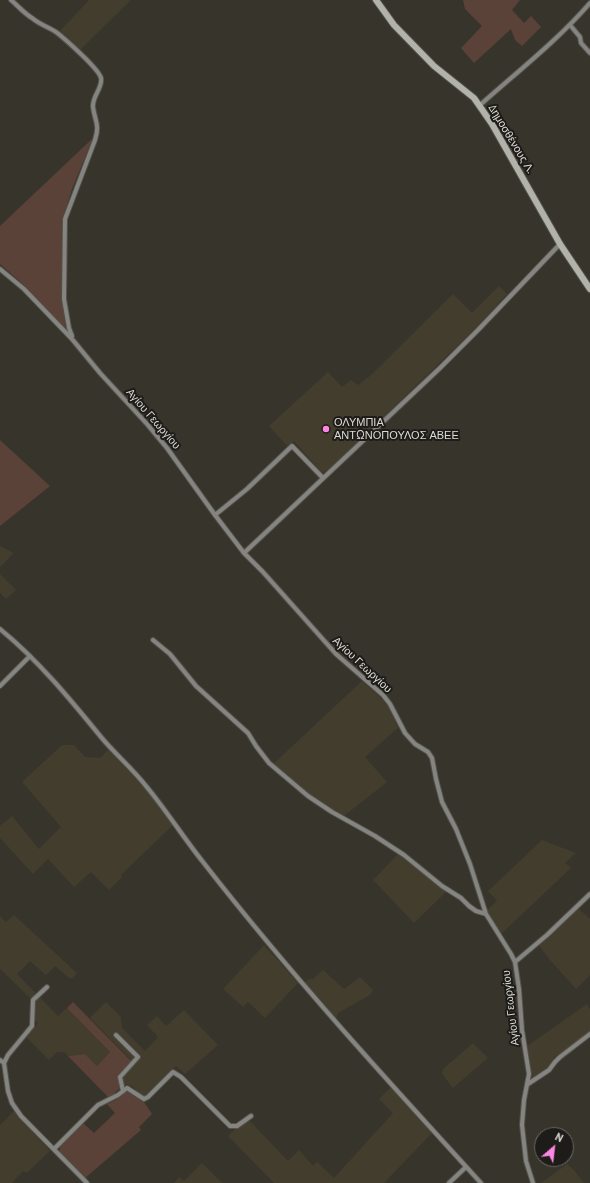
<!DOCTYPE html>
<html>
<head>
<meta charset="utf-8">
<style>
	body { margin:0 }
	#map { position:relative; width:590px; height:1183px; overflow:hidden; background:#37342c; font-family:"PT Sans",sans-serif }
	canvas { display:block }
	.north { position:absolute; left:534px; top:1127px; width:40px; height:40px; box-sizing:border-box; background:#1d1c18; border:1px solid #6a6864; border-radius:50%; rotate:28deg; font-size:11px; font-weight:700; line-height:16px; text-align:center; color:#dddbd6 }
	.north::after { content:''; display:block; margin:auto; width:14px; height:18px; background:#fc86e4; clip-path:polygon(50% 0,100% 100%,50% 72%,0 100%) }
</style>
</head>
<body>
<div id="map">
<canvas width="590" height="1183"></canvas>
<div class="north">N</div>
</div>
<script>
const ctx = document.querySelector('canvas').getContext('2d');
ctx.lineJoin = 'round';
function fill(path, color) {
  ctx.fillStyle = color;
  ctx.fill(path, 'evenodd');
}
function stroke(path, color, width, dash) {
  ctx.strokeStyle = color;
  ctx.lineWidth = width;
  ctx.lineCap = dash ? 'butt' : 'round';
  ctx.setLineDash(dash || []);
  ctx.stroke(path);
}
function label(font, color, halo, rows, align = 'center') {
  ctx.font = font + ' "PT Sans",sans-serif';
  ctx.lineWidth = 4;
  ctx.setLineDash([]);
  ctx.textBaseline = 'middle';
  ctx.strokeStyle = halo;
  ctx.fillStyle = color;
  for (const [text, x, y, turn = 0] of rows) {
    ctx.save();
    ctx.translate(x, y);
    ctx.rotate((+turn || 0) * Math.PI / 180);
    ctx.textAlign = isNaN(turn) ? turn : align;
    if (halo) ctx.strokeText(text, 0, 0);
    ctx.fillText(text, 0, 0);
    ctx.restore();
  }
}
const built = new Path2D(`
	M89 0H131L80 50 70 39 60 31Z
	M499 286 507 294 476 328 330 468 322 473 294 441 287 446 269 426 328 372 342 387 351 380 358 385 371 375 453 294 472 313Z
	M0 546 14 553 0 567Z
	M0 574 16 590 6 599 0 593Z
	M362 681 382 699 390 709 398 728 365 757 387 782 344 816 313 798 273 764Z
	M62 745H74L85 757 100 758 108 750 146 789 173 825 121 875 122 877 109 890 91 872 74 887 48 859 33 874 0 838V826L12 816 39 849 61 827 22 782Z
	M542 840 576 853 565 863 571 868 500 935 487 910 497 901 488 891Z
	M398 854 447 891 414 923 373 880Z
	M578 908 590 919V975L576 989 550 960 538 944Z
	M14 915 77 973 72 979 69 978 55 966 46 975 30 961 17 974 58 1016 67 1008 110 1052 97 1066 85 1054 68 1056 64 1052H57L49 1060 26 1037 38 1023 35 1021 29 1020 31 997 30 998 0 969V916L6 922Z
	M264 945 298 983 265 1018 248 1002 243 1007 223 989Z
	M323 970 344 989 360 977 373 990 370 995 338 1013 336 1019 304 983 309 979H313Z
	M106 1002 121 1017 122 1028 145 1051 158 1037 147 1025 157 1016 166 1026 184 1010 218 1045 185 1074 176 1066 146 1096H142L132 1086 123 1084 122 1077 134 1063 90 1018Z
	M587 1004 590 1009V1031L555 1057 547 1068 532 1079 530 1061 527 1046Z
	M473 1043 488 1058 453 1088 442 1074 443 1069Z
	M391 1087 432 1133 384 1183H274L228 1136 237 1127 249 1120 288 1161 299 1150 313 1166 317 1162 334 1178 393 1113 379 1099Z
	M14 1111 50 1151 27 1173 23 1171 12 1183H0V1125Z
	M202 1163 222 1183H174L179 1177 184 1181Z
	M567 1164 573 1169 584 1183H541Z`);
const green = new Path2D(`
	M463 0H520L512 10 524 23 531 16 541 27 522 46 515 40 511 29 474 63 461 48 482 26 465 9Z
	M93 138 72 189 62 221V297L66 330 23 284 0 264V226Z
	M0 440 50 486 0 526Z
	M73 1002 131 1061 120 1074 118 1078 120 1083 119 1089 109 1098 68 1056 85 1054 97 1066 110 1052 67 1008Z
	M126 1091 144 1102 152 1114 139 1127 141 1130 85 1178 59 1153 60 1146 83 1123 94 1133 115 1113 107 1104 116 1100Z`);
const street = new Path2D(`
	M11 0C18 6 24 13 32 18 39 24 48 27 56 32 64 38 99 69 101 78 103 88 92 96 93 107 95 122 100 124 95 140L65 219 64 299 69 328 72 336
	M570 25 580 37 581 43 590 53
	M479 106C517 72 557 41 590 3
	M0 269 24 289 72 339 100 373 147 424 167 448 215 515 244 553 263 572 336 654 383 695 390 704 405 733 415 744 428 752 432 758 436 779 442 802 456 829 470 864 486 914 511 954 515 962 519 989 522 1030 529 1074 524 1100 522 1125 526 1161 533 1183
	M215 515 247 489 292 446 323 478
	M244 553 440 368 478 330 560 244
	M0 629C38 660 70 699 101 737 115 754 132 768 146 786 166 810 183 837 203 862 290 974 386 1079 481 1183
	M153 640 170 654 196 686 248 733 256 746 269 763 308 796 332 812 375 836 404 855 442 886 461 898 469 906 476 911 486 914
	M0 686 30 656
	M515 962 547 935 590 894
	M116 1035 138 1057 120 1077 123 1091
	M0 1060 4 1063 8 1055 32 1026 33 1000 47 987
	M4 1063 8 1091 12 1103 21 1116 87 1183
	M528 1084 549 1070 555 1062 560 1057 590 1034
	M54 1149 98 1105 118 1095 127 1088 144 1099 148 1097 173 1072 181 1077 230 1126H237L251 1116
	M449 1183 466 1167`);
const secondary = new Path2D(`
	M376 0 394 25 434 66 474 98 492 124 560 244 590 289`);
const markers = [
	[326,429,4,"#fc86e4"]
];
const streetNames = [
	["Δημοσθένους Λ.",511,139,59],
	["Αγίου Γεωργίου",153,419,49],
	["Αγίου Γεωργίου",362,665,43],
	["Αγίου Γεωργίου",511,1008,-97]
];
const poiNames = [
	["ΟΛΥΜΠΙΑ",334,423],
	["ΑΝΤΩΝΟΠΟΥΛΟΣ ΑΒΕΕ",334,436]
];
fill(built, '#433d2e');
fill(green, '#5b4238');
stroke(street, '#55524b', 6);
stroke(secondary, '#55524b', 8);
stroke(street, '#848480', 4);
stroke(secondary, '#b1b2aa', 6);
for (const [x, y, r, color] of markers) {
  const dot = new Path2D();
  dot.arc(x, y, r, 0, 2 * Math.PI);
  ctx.fillStyle = color;
  ctx.fill(dot);
  stroke(dot, '#1d1c18', 1.5);
}
label('11px', '#dddbd6', '#1d1c18', streetNames);
label('11px', '#dddbd6', '#1d1c18', poiNames, 'left');
</script>
</body>
</html>
